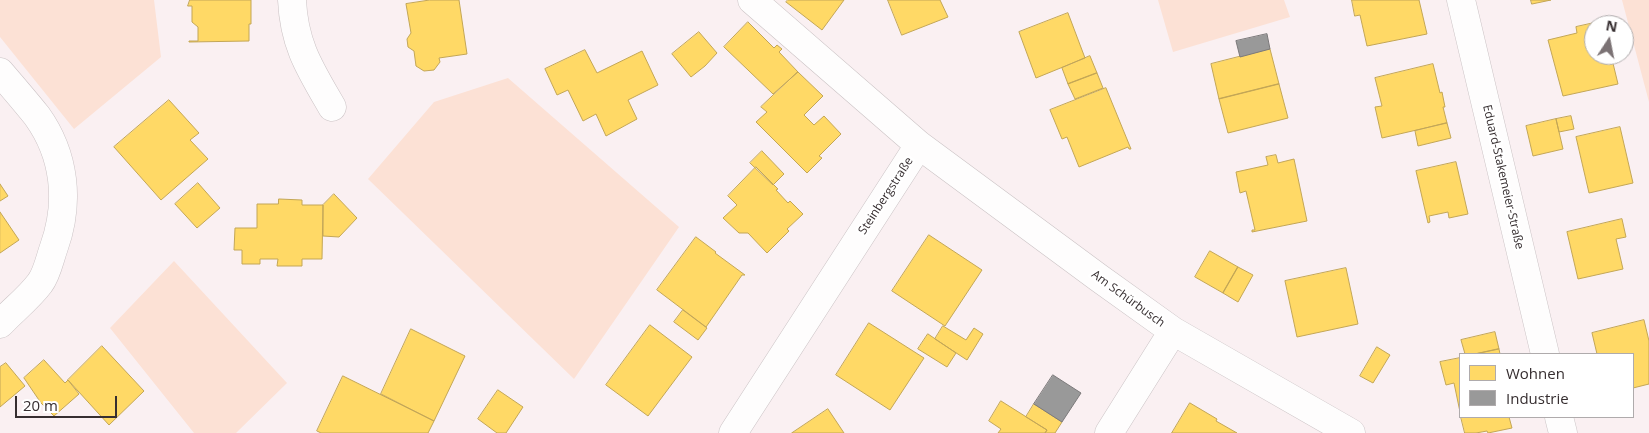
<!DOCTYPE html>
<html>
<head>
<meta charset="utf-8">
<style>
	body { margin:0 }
	#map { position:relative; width:1649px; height:433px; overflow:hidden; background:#faf0f2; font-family:"Open Sans",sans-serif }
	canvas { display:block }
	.legend { position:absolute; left:1459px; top:353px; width:175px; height:65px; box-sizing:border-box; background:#fff; border:1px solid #afabac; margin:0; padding:6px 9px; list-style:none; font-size:15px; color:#362e30 }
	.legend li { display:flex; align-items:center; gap:10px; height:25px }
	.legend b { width:25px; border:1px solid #afabac }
	.north { position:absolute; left:1584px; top:15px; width:50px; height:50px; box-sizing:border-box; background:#fff; border:1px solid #afabac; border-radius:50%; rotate:11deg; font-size:14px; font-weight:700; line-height:20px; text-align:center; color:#362e30 }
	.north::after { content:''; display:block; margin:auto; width:18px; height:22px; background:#7b7274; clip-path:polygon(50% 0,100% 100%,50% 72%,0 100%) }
	.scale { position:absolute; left:15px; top:396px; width:102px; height:22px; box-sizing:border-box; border:2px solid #362e30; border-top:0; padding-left:6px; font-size:15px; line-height:18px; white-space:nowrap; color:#362e30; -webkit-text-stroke:4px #fff; paint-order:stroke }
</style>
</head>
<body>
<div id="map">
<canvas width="1649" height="433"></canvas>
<ul class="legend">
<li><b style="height:14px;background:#ffd966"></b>Wohnen</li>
<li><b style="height:14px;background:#999"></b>Industrie</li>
</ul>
<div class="north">N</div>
<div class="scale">20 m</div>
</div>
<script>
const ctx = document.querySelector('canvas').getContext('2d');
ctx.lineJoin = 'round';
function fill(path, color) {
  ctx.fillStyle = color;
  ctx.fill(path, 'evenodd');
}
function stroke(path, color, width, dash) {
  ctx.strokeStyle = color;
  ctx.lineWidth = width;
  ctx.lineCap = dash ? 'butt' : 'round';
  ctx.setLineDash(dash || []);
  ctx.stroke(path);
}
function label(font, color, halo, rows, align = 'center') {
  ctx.font = font + ' "Open Sans",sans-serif';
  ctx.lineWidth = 5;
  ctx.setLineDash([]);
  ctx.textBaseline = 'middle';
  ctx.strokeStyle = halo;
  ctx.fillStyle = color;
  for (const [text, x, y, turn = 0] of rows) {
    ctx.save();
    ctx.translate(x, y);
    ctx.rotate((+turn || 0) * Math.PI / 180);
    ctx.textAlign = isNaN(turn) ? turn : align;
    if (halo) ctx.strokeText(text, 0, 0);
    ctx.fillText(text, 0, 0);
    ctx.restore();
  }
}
const green = new Path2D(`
	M0 0H154L161 57 74 129 0 37Z
	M1158 0H1284L1290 17 1173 52Z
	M1622 0H1649V102Z
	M508 78 679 227 574 379 368 179 434 102Z
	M174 261 287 383 236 433H194L110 328Z`);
const homes = new Path2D(`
	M190 0H251V24H249V41L189 42V41H198V27L192 22V6H188Z
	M430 0H459L467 54 439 58 440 62 434 70 424 71 416 66 414 51 408 47 407 39 411 33 406 4Z
	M788 0H844L822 30 786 2Z
	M888 0H940L948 17 902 35Z
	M1352 0H1419L1427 34 1367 46 1360 15 1355 16Z
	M1531 0H1551L1532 4Z
	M1068 13 1085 58 1036 78 1019 32Z
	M1603 21 1604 25H1594V55H1611L1618 84 1563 96 1548 40 1577 33 1576 27Z
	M748 22 774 48 777 45 782 49 779 52 798 72 773 94 724 47Z
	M699 32 717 53 705 66 691 77 672 54Z
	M1270 49 1279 84 1219 99 1211 64Z
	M585 50 597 73 642 51 658 85 628 100 637 119 606 136 596 114 583 121 568 90 557 95 545 69Z
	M1090 56 1097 73 1068 84 1062 68Z
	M1433 64 1440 93 1442 92 1445 107H1443L1447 123 1382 138 1375 107 1382 106 1375 78Z
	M798 72 823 96 804 115 814 125 824 116 841 134 819 156 822 158 807 173 756 122 767 112 761 107Z
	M1097 73 1103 88 1075 99 1068 84Z
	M1279 84 1288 118 1228 133 1219 99Z
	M1106 88 1131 149H1129L1128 147 1079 167 1067 137 1062 139 1050 110Z
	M169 100 199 133 190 140 208 159 161 200 114 147Z
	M1571 116 1574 129 1559 132 1556 119Z
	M1556 119 1563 149 1533 156 1526 126Z
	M1447 123 1451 138 1418 146 1415 131Z
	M1620 127 1633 183 1589 193 1576 137Z
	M762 151 784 174 773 185 750 163Z
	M1276 155 1278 163 1294 159 1307 221 1252 232V230H1255L1246 191 1240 193 1236 172 1268 165 1266 157Z
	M1456 162 1468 214 1449 218 1448 212 1429 216 1430 222 1428 223 1416 171Z
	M756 167 778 189 776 190 788 203 790 201 803 214 787 229 789 231 767 253 748 233H739L723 218 737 205 728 196Z
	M198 183 220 208 197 228 175 204Z
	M0 184 8 196 0 201Z
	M334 194 357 218 339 237 323 236V205Z
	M279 199 302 200V205H323L322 259H302V266H277L278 259H260V264H242V250H234L235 228H257V204H278Z
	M0 212 19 240 0 253Z
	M1622 219 1626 237 1616 239 1623 269 1578 279 1567 232Z
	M929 235 982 270 945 326 892 291Z
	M696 237 716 252 715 253 745 275H742L706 327 657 290Z
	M1210 251 1238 267 1223 293 1195 277Z
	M1238 267 1253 275 1238 302 1223 293Z
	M1346 268 1358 324 1297 337 1285 281Z
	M683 310 707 328 698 340 674 322Z
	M1644 320 1649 341V384L1633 388V354H1597L1592 333Z
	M869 323 924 358 890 410 836 375Z
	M650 325 692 357 648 416 606 385Z
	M943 326 966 340 974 328 983 334 967 360 935 339Z
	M411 329 465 356 434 421 381 394Z
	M1495 332 1499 349 1475 354H1465L1461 340Z
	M928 334 956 353 947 367 918 349Z
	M102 346 144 391 109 425 68 380Z
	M1377 347 1390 355 1373 383 1360 376Z
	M1499 349 1500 354H1475Z
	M1460 358V412L1454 383 1446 385 1440 362Z
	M44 360 65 383 68 380 79 394 54 416 41 403 24 378Z
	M6 363 25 386 0 407V367Z
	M343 376 434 421 428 433H321L317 431Z
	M498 390 523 407 506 433H497L478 419Z
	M1001 401 1047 430 1045 433H998L1001 429 989 421Z
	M1190 403 1217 419 1216 421 1237 433H1172Z
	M1034 404 1062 422 1055 433H1045L1047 430 1026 417Z
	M828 409 844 433H792Z
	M1461 417H1509L1512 428 1488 433 1487 431 1476 433H1465Z`);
const industry = new Path2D(`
	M1267 34 1270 49 1240 57 1236 41Z
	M1053 375 1081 393 1062 422 1034 404Z`);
const minor = new Path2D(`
	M292 0C294 45 310 69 332 107
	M752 0 919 145 1099 278 1173 331 1351 433
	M1461 0 1545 354
	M0 72C12 86 25 101 37 116 65 155 70 202 54 247 50 258 47 274 40 283 29 298 13 310 0 324
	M1559 417 1563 433
	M733 433 919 145
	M1109 433 1173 331`);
const streetNames = [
	["Eduard-Stakemeier-Straße",1503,177,77],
	["Steinbergstraße",886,196,-57],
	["Am Schürbusch",1128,299,36]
];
fill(green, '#fce1d5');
fill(homes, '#ffd966');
stroke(homes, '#c3a656', 1);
fill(industry, '#999');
stroke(industry, '#7b797a', 1);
stroke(minor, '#cac2c4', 29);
stroke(minor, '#fefdfd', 28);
label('12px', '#362e30', '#fff', streetNames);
</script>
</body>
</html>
